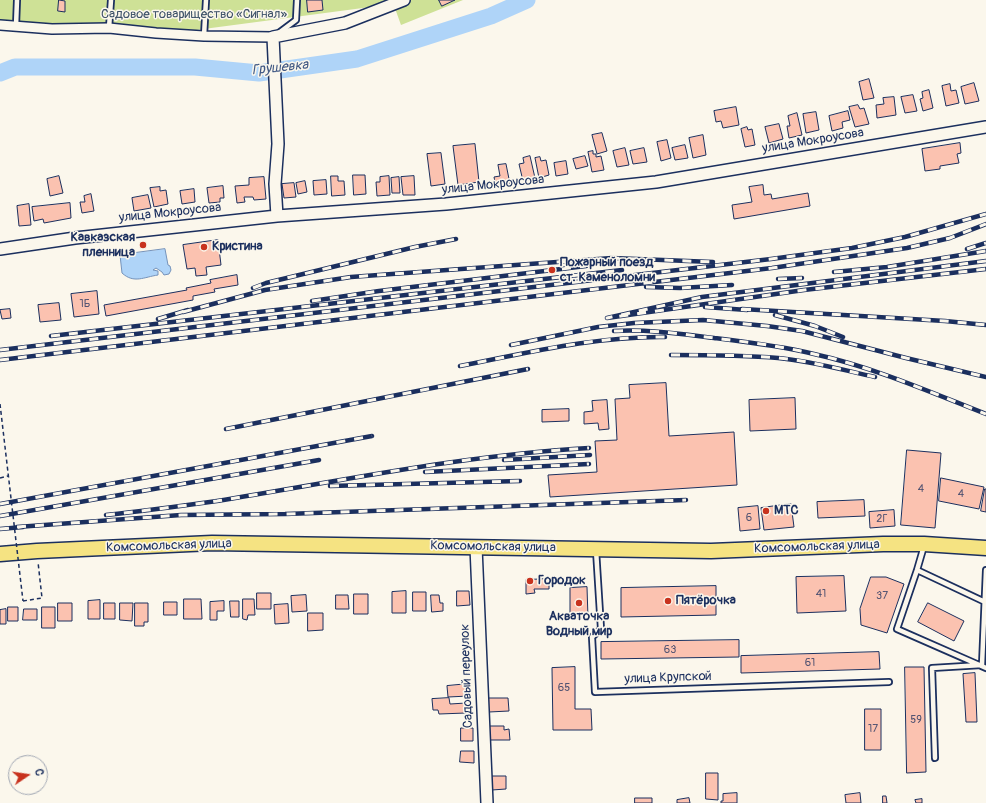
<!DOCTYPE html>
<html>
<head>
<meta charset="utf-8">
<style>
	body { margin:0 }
	#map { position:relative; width:986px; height:803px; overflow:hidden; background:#fbf7ec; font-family:Pangolin,sans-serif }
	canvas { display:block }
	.north { position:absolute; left:8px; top:755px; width:40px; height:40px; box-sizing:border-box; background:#fbf7ec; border:1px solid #a1a7b3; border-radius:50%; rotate:77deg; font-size:11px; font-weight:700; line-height:16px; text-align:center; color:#1b2f5e }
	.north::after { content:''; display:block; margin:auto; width:14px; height:18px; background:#c8321e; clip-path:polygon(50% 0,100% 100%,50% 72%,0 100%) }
</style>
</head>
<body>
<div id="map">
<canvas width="986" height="803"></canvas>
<div class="north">С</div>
</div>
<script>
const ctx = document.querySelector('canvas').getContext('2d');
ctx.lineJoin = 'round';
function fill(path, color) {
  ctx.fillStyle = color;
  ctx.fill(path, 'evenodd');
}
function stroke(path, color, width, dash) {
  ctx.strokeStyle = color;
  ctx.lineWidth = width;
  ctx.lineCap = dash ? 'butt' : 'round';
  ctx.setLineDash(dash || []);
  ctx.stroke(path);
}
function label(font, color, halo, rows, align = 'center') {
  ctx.font = font + ' Pangolin,sans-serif';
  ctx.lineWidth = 3;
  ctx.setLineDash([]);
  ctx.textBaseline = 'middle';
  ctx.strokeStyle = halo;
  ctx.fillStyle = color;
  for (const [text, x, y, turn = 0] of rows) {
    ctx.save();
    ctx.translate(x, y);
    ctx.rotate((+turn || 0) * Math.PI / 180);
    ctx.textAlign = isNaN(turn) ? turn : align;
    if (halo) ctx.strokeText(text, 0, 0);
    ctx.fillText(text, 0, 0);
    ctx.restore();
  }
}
const green = new Path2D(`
	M0 0H389L378 6 196 30 33 25 0 22Z
	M392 0H463L401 25Z`);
const water = new Path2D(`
	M165 249 168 265 170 266 171 270 169 274 164 275 162 272 156 268 153 270 158 271V275C144 277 134 284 122 273L120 255Z`);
const river = new Path2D(`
	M0 73 15 67H195L259 73 357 59 491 16 527 0`);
const building = new Path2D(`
	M59 0 65 1V12L58 11Z
	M307 0H322L323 10 308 12Z
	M439 0H455L442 6Z
	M869 79 874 98 863 100 859 82Z
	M974 83 979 101 965 104 961 87Z
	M950 84 951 91 956 90 959 103 946 106 942 86Z
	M929 90 933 108 923 111 920 99 923 98 922 92Z
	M913 95 917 111 905 113 901 97Z
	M894 97 896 115 877 118 876 105 884 104 883 98Z
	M858 105 860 109 864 108 869 124 855 127 849 107Z
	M736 107 739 125 723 128 721 121 716 122 714 111Z
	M848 111 850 120 842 122 843 128 832 131 829 116Z
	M816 112 819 130 806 133 803 114Z
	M797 113 802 135 789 138 787 126H790L788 116Z
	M779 124 783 139 769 143 765 127Z
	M747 127 748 130 752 129 755 145 745 147 741 129Z
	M602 133 607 151 597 154 592 135Z
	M703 135 706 155 693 158 689 138Z
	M667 140 671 158 661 161 657 142Z
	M960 143 961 153 957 154 959 163 940 166V169L925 171 922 149Z
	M475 144 479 182 458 185 453 146Z
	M685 145 688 158 675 160 672 148Z
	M625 148 629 165 617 167 613 151Z
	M644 148 647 162 633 164 630 151Z
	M593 151V154H596V157L601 156 604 170 592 172 588 152Z
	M441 153 445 184 431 186 427 154Z
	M530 156 535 178 523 181 519 164 524 163 523 158Z
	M585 156 588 166 576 169 573 159Z
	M540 157 541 161 546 160 549 175 539 178 535 158Z
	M566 161 568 174 556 176 554 163Z
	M506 164 510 184 496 187 494 177 500 176 498 165Z
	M353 175H365L366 194 354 195Z
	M59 176 63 193 50 196 47 179Z
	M331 176H338V181H344L345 195 332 196Z
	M389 176 390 195 377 196 376 182H380V177Z
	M414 176 415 195H403L401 177Z
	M264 177 266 199 254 200 253 197H244L245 202 237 203 235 186 249 185V178Z
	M399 177 400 193H392L391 178Z
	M326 180 327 194 314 195 313 181Z
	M305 181 307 192 298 194 296 183Z
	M294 183 296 197 284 198 282 184Z
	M763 185 764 195 771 194 772 199 808 193 810 206 734 219 732 205 752 202 749 187Z
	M223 186 224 198H220V202L209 203 207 188Z
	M160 187V191L166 190 168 204 154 207 150 188Z
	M194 189 195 202 182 204 180 191Z
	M91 194 94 211 82 213 80 202H85L84 196Z
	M148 195 151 208 134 211 132 198Z
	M70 203 71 218 44 223 43 219 34 221 32 207Z
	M29 204 31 225 19 226 17 206Z
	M218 240 221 265 206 267 207 275 196 276 195 268 187 269 183 245Z
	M237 275 238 285 214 289 215 292 193 296V300L106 316 104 305 187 290 186 288 211 283 210 280Z
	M97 291 99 314 74 317 71 294Z
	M59 303 61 320 40 322 38 305Z
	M10 309 11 318 2 319 0 310Z
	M666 383 669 436 734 432 737 485 550 497 548 475 597 472 595 441 617 440 615 399 630 398 629 385Z
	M795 398 796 429 750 431 749 400Z
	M607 400 609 429 599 430 598 423 584 424V412L593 411 592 401Z
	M569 409V421L542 422V410Z
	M907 450 941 453 935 528 901 525Z
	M941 478 984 487 979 509 939 501Z
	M985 489H986V512L981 511Z
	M864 500 865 516 818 518 817 502Z
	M791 504 794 527 764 530 761 508Z
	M758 506 760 529 740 531 738 508Z
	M894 510 895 526 870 528 869 512Z
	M844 576 846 611 797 613 796 577Z
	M871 577H886L904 584 887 633 861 625 860 609Z
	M549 579V589H534L535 593 526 594V580Z
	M716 586V615L621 617V588Z
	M587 587 588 618H570V588Z
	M406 591V613H392V592Z
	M457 591H469L470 605 457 606Z
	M413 592H426V611H413Z
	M257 593H271V609H257Z
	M354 594H368V614H354Z
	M306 595 307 611 292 612 291 596Z
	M336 595H348L349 609H336Z
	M431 595H439L440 603H443V611L432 612Z
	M184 599H201L202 619H184Z
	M243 599H254L255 615H248L247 620 243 619Z
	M100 600V619H88V601Z
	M224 601V611H217V620H210V602Z
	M230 601H239V617H231Z
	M164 602H177V615H164Z
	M58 603H72V621H58Z
	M104 603H115V619H104Z
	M120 603H133L132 621 120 620Z
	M135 603H148V622H144V626H135Z
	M928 603 964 621 954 641 918 622Z
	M288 604 289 623 275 624 274 605Z
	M8 607H18V621H8Z
	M42 607H55V628H42Z
	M6 609V624H0V610Z
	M24 609H37V620H23Z
	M308 613H323V630L308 631Z
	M739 640V657L601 659V642Z
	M879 652 880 669 741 673V656Z
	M575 667V709H591L592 730H553L552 668Z
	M905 667H924L926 772 907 773Z
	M975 673 977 722H966L963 674Z
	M468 684 469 696 448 697 447 686Z
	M449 698 450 704 466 703V713L439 714 438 710H433L432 699Z
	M488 698H508L509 711 489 712Z
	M865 709H881V750H865Z
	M488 726H504V730L509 729 510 740H489Z
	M461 728H473V741H461Z
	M461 751H474V763L460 762Z
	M706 773H718V800L706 799Z
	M491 776H506V789L492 790Z
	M737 793V803H721V801H723V794Z
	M860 793 861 803H846L845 795Z
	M883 796H886L887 803H883Z
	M635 798H652V803H635Z
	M689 798 690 803H677V800Z
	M922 799V803H916L915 800Z`);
const path = new Path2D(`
	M0 478 8 476
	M23 601 42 598 38 562`);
const service = new Path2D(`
	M16 26 17 0
	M109 28 111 0
	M280 32 296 20 297 0
	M204 36 206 0
	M924 546 917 570 897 629 986 668
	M596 550 601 629 592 637 595 692 889 682
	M917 570 985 602
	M935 758 932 668 982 665 986 570`);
const minor = new Path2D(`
	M0 25 52 29 109 28 156 33 204 36 273 37`);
const tertiary = new Path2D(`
	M277 216 275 184 278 144 273 37 345 23 404 0
	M0 249 75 238 277 216 446 204 656 182 986 127
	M476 547 487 803`);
const primary = new Path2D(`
	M0 554 37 551 212 543 711 551 883 544H924L986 548`);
const rail = new Path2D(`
	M967 249 986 243
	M986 261 702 297 607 318 804 290 986 269
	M834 272 887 267 986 251
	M778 279 802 278
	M646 287 680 288 732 285
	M253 288 266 283 415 247 456 239
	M312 301 379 291 586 266
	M705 307 747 310
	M742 309 945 321 986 325
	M183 312 265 290 351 277 612 258 713 262
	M775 315 815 326 843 337
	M158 319 188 310
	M614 331C648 329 681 334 714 338 747 342 781 346 814 354 873 367 930 392 986 414
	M51 336 622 270
	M511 345 598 327 634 323 703 320 767 326 802 331 906 358 986 377
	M0 350 771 259 852 248 905 237 986 214
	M671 355C707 355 743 355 778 358 811 361 843 370 875 377
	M0 360 772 268 907 248 950 238 986 224
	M460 366C527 353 596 336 665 337
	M226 429 528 369
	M504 460 590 455
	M425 472 589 464
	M330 486 520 481
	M0 504 372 436
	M106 515C143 511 181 506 217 501 341 481 464 455 589 448
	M0 516 319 460
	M17 527 181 515 285 514 686 500
	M0 529 23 527`);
const pathBridge = new Path2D(`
	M0 404 23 601`);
const markers = [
	[143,245,4,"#c8321e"],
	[204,247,4,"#c8321e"],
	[552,270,4,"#c8321e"],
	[766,511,4,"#c8321e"],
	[530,581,4,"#c8321e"],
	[668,601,4,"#c8321e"],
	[579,603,4,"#c8321e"]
];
const numberNames = [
	["1Б",85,304],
	["4",921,489],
	["4",961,494],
	["6",749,518],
	["2Г",882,519],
	["41",821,594],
	["37",882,596],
	["63",670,650],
	["61",810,663],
	["65",564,688],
	["59",916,720],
	["17",873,729]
];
const parkNames = [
	["Садовое товарищество «Сигнал»",194,15]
];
const streetNames = [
	["улица Мокроусова",813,141,-9],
	["улица Мокроусова",493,185,-6],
	["улица Мокроусова",170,213,-6],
	["Комсомольская улица",169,546,-2],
	["Комсомольская улица",493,547,1],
	["Комсомольская улица",817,547,-2],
	["Садовый переулок",467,676,-92],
	["улица Крупской",668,678,-2]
];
const poiNames = [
	["Кавказская",135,238,"right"],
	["пленница",135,253,"right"],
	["Кристина",212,247],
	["Пожарный поезд",560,263],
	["ст. Каменоломни",560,278],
	["МТС",774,511],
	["Городок",538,581],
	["Пятёрочка",676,601],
	["Акваточка",579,617,"center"],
	["Водный мир",579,632,"center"]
];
const waterNames = [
	["Грушевка",280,68,-6]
];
fill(green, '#cee196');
fill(water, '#afd4f8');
stroke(water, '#7492ba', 1);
stroke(river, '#afd4f8', 17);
fill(building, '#fbc2b0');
stroke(building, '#1b2f5e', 1);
stroke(service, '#1b2f5e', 8);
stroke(minor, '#1b2f5e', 12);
stroke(tertiary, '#1b2f5e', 14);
stroke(primary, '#1b2f5e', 17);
stroke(path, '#1b2f5e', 1.5, [4, 3]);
stroke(service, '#fbf7ec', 4.5);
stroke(minor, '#fbf7ec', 9);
stroke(tertiary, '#fbf7ec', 11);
stroke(primary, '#f5e382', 14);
stroke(rail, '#1b2f5e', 4.5);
stroke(rail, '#fbf7ec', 3, [9]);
stroke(pathBridge, '#1b2f5e', 1.5, [4, 3]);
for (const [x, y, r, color] of markers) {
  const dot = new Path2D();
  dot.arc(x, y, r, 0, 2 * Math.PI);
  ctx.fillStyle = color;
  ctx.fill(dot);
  stroke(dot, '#fbf7ec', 1.5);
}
label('11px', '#535472', null, numberNames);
label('13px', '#3f5369', '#fbf7ec', parkNames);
label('13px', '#1b2f5e', '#fbf7ec', streetNames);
label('bold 13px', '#1b2f5e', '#fbf7ec', poiNames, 'left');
label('italic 14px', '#405884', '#fbf7ec', waterNames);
</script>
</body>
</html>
